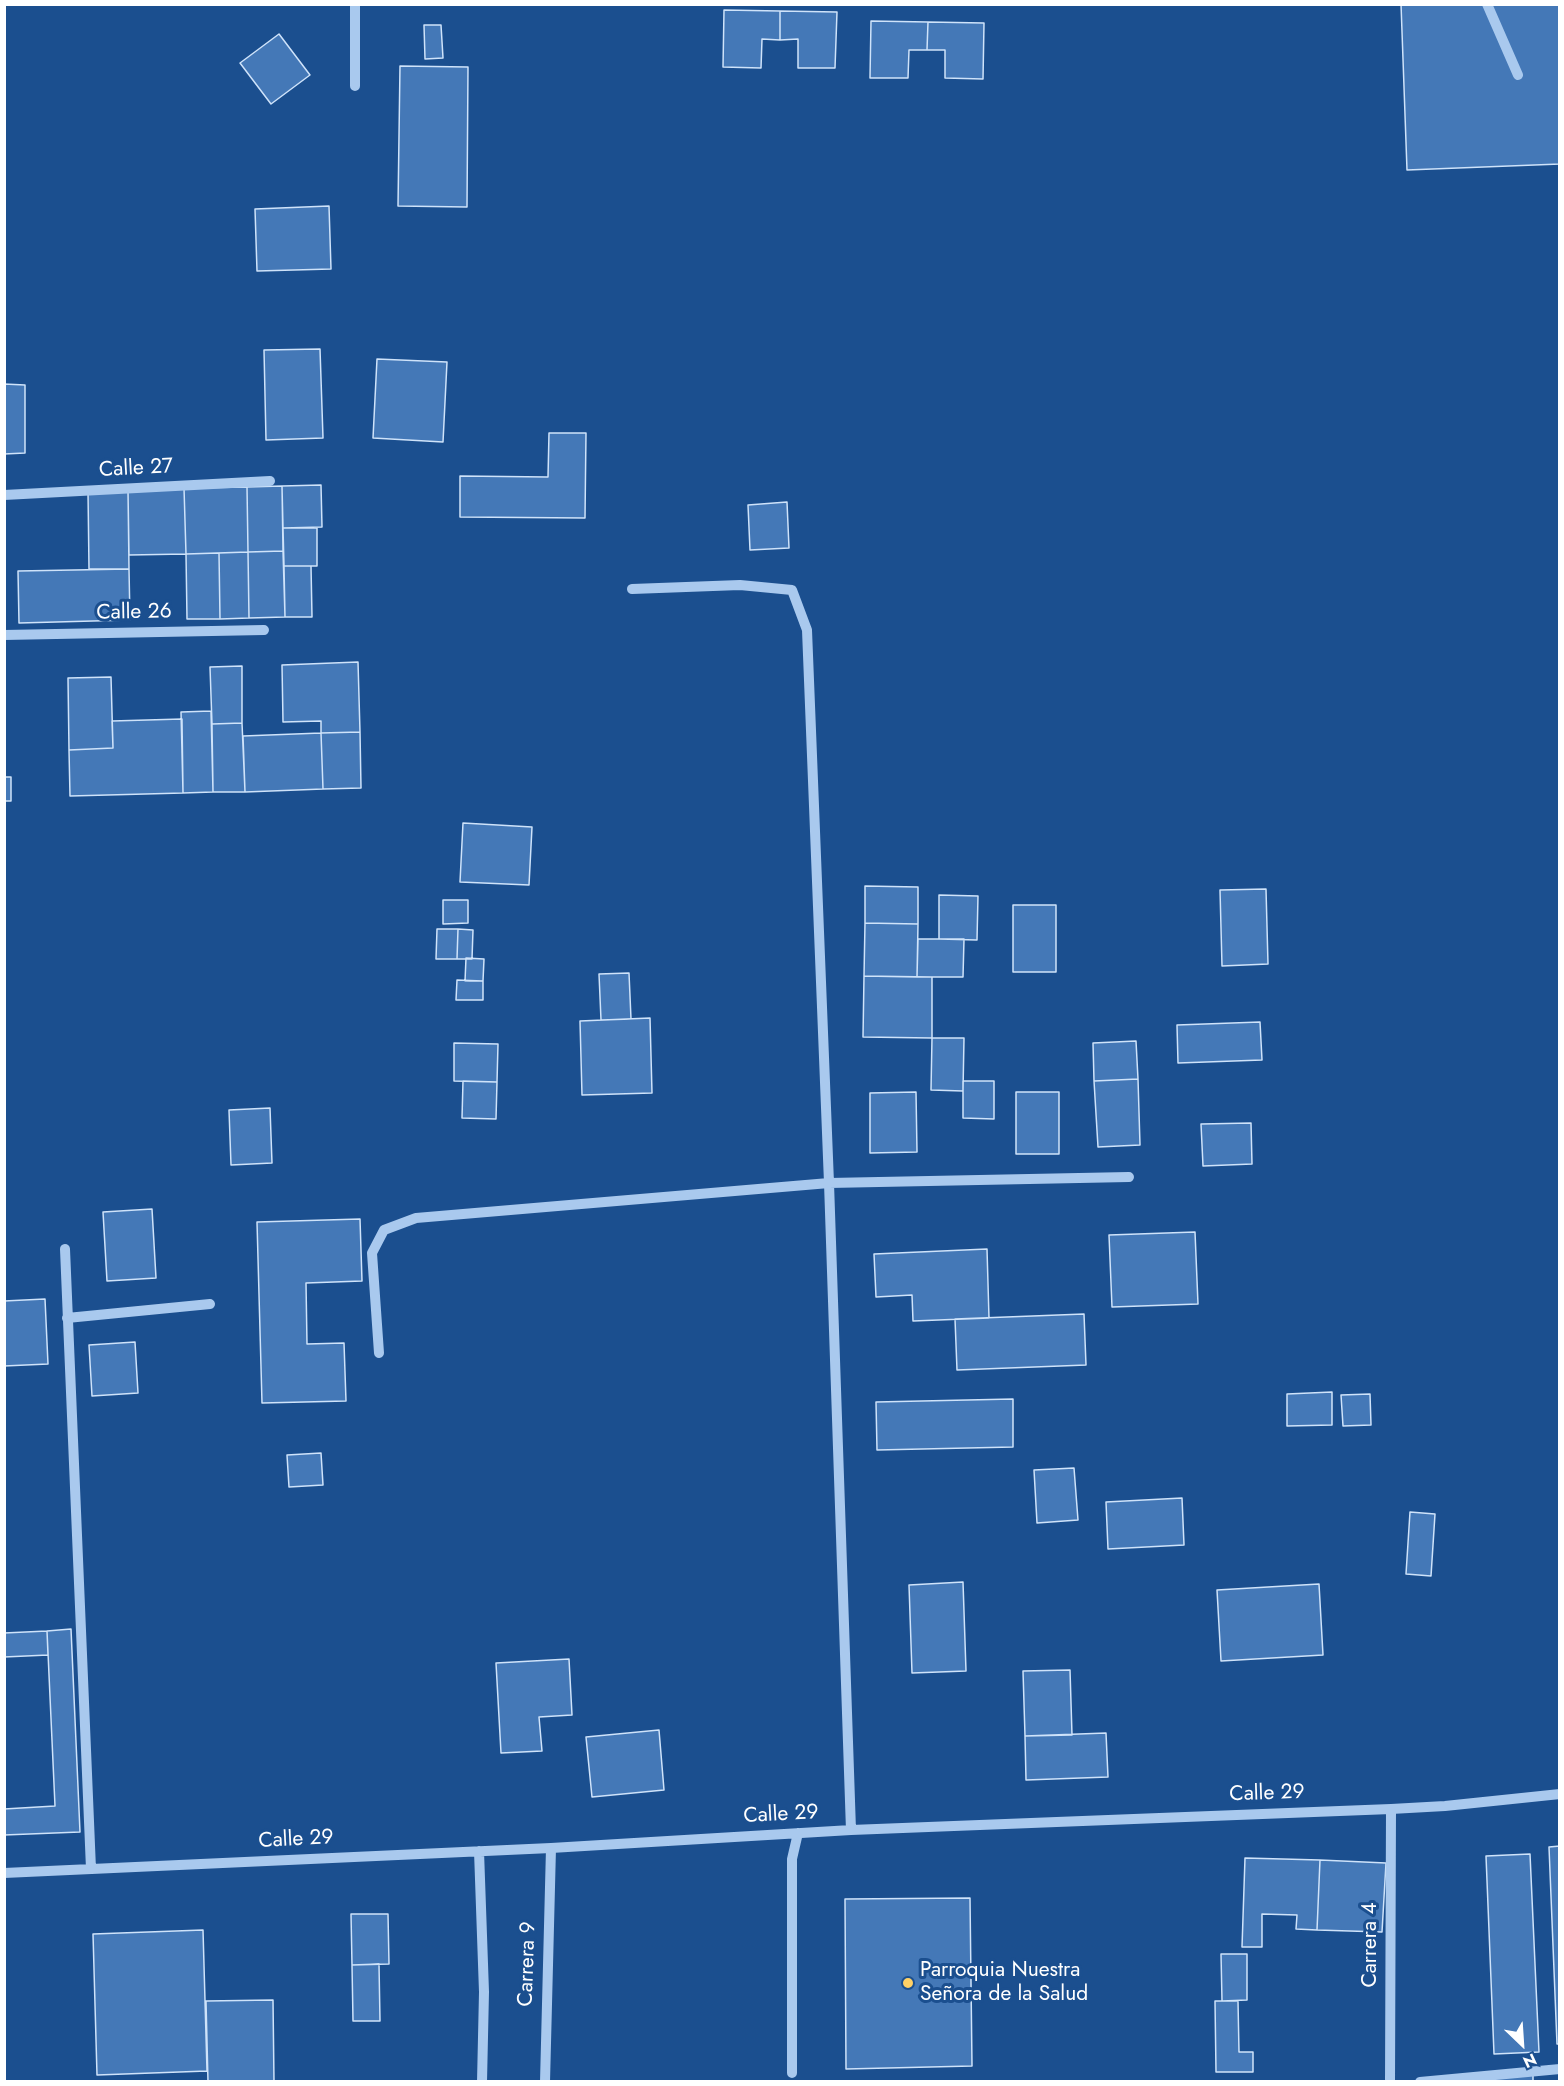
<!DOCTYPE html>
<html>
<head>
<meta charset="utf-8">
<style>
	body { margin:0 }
	#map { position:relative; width:1564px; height:2086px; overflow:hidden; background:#1b4f8f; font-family:Jost,sans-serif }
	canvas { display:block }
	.frame { position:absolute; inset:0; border:6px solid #fff; pointer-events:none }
	.north { position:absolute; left:1492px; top:2014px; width:60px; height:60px; -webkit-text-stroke:4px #1b4f8f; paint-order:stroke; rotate:155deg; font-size:16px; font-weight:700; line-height:24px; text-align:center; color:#fff }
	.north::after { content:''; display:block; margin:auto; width:21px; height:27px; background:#fff; clip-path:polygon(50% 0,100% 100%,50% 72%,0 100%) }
</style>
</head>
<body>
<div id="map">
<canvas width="1564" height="2086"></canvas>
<div class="frame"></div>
<div class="north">N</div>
</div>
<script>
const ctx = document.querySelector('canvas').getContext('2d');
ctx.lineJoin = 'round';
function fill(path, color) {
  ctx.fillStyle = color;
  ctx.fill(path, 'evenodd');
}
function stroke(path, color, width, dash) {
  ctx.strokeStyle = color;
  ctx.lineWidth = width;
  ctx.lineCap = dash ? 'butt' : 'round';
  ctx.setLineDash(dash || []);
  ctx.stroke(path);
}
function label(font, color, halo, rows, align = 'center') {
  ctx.font = font + ' Jost,sans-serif';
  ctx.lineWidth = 6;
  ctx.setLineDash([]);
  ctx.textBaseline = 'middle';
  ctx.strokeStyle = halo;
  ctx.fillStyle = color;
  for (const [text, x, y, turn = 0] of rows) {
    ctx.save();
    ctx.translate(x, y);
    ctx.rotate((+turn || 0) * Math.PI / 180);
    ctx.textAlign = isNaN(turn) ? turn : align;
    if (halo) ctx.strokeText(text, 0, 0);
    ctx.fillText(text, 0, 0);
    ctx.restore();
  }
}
const building = new Path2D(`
	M1401 4H1560V164L1407 170Z
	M724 10 780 11V40L762 39 761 68 723 67Z
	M780 11 837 12 835 68H798V39L780 40Z
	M871 21 928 22 927 50H909L908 78H870Z
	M928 22 984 23 983 79 945 78V50H927Z
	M424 25H441L443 58 425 59Z
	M279 34 310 75 271 104 240 63Z
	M400 66 468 67 467 207 398 206Z
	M329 206 331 269 257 271 255 209Z
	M320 349 323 438 266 440 264 350Z
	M377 359 447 362 443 442 373 438Z
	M4 384 25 385V453L4 454Z
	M549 433H586L585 518 460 517V476L548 477Z
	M321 485 322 527 283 528 282 486Z
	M282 486 283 551 248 552 247 487Z
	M247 487 248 552 186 554 184 488Z
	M184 488 186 554 129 555 128 491Z
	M128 491 129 569H89L88 492Z
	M787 502 789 548 750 550 748 505Z
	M283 528H317V566H284Z
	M283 551 285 617 249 618 248 552Z
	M248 552 249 618 220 619 219 553Z
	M219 553 220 619H187L186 554Z
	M284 566H311L312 617H285Z
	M129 569 130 620 19 623 18 571Z
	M358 662 360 732 321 733V721L283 722 282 665Z
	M242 666V723L212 724 210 667Z
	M111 677 113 748 69 750 68 678Z
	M211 711 213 792 183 793 181 712Z
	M182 719 183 793 70 796 69 750 113 748 112 721Z
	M242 723 245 792H213L212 724Z
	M360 732 361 788 323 789 321 733Z
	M321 733 323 789 245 792 243 736Z
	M4 777H11V801H4Z
	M463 823 532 827 529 885 460 882Z
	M865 886 918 887V924L865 923Z
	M1266 889 1268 964 1222 966 1220 890Z
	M939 895 978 896 977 940 939 939Z
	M443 900H468V923L443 924Z
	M1013 905H1056V972H1013Z
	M865 923 918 924 917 977 864 976Z
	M437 929H458L457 959H436Z
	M458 929 473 930 472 959H457Z
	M918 939H964L963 977H917Z
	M466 958 484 959 483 981H465Z
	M629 973 631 1019 601 1020 599 974Z
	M864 976 932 977V1038L863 1037Z
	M457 980 483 981V1000H456Z
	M650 1018 652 1093 582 1095 580 1021Z
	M1260 1022 1262 1060 1178 1063 1177 1025Z
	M932 1038H964L963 1091 931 1090Z
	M1136 1041 1138 1079 1094 1081 1093 1043Z
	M454 1043 498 1044 497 1082 454 1081Z
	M1138 1079 1140 1145 1098 1147 1094 1081Z
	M463 1081 497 1082 496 1119 462 1118Z
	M963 1081H994V1119L963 1118Z
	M916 1092 917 1152 870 1153V1093Z
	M1016 1092H1059V1154H1016Z
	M270 1108 272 1163 231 1165 229 1110Z
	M1251 1123 1252 1164 1203 1166 1201 1124Z
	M152 1209 156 1278 107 1281 103 1212Z
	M360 1219 362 1281 306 1283 307 1344 344 1343 346 1401 262 1403 257 1222Z
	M1195 1232 1198 1304 1112 1307 1109 1235Z
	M987 1249 989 1318 913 1321 912 1295 876 1297 874 1254Z
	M45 1299 48 1364 4 1366V1301Z
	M1084 1314 1086 1365 957 1370 955 1319Z
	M135 1342 138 1393 92 1396 89 1345Z
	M1332 1392V1425L1287 1426V1394Z
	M1370 1394 1371 1425 1343 1426 1341 1395Z
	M1013 1399V1447L877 1450 876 1402Z
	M321 1453 323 1485 289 1487 287 1455Z
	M1074 1468 1078 1520 1037 1523 1034 1470Z
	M1182 1498 1184 1545 1108 1549 1106 1502Z
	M1410 1512 1435 1514 1431 1576 1406 1574Z
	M963 1582 966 1671 912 1673 909 1585Z
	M1319 1584 1323 1655 1221 1661 1217 1590Z
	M71 1629 80 1832 4 1835V1809L55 1806 47 1631Z
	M47 1631 48 1655 4 1657V1633Z
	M569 1659 572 1715 539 1717 542 1751 501 1753 496 1663Z
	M1070 1670 1072 1735 1025 1736 1023 1671Z
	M659 1730 664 1790 592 1797 586 1737Z
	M1106 1733 1108 1777 1026 1780 1025 1736Z
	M1560 1846V2044H1557L1549 1847Z
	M1530 1854 1539 2052 1494 2054 1486 1856Z
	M1245 1858 1320 1860 1317 1930 1296 1929 1297 1915 1262 1914V1947H1242Z
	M1320 1860 1386 1863 1382 1932 1317 1930Z
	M970 1898 972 2066 846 2069 845 1899Z
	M351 1914H388L389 1964 352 1965Z
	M203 1930 207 2071 97 2075 93 1934Z
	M1221 1954H1247V2000L1222 2001Z
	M379 1964 380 2021H353L352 1965Z
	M273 2000 274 2082H208L206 2001Z
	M1215 2001H1238L1239 2052H1253V2072H1216Z
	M1533 2075V2082H1485V2077Z`);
const minor = new Path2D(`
	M355 4V86
	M1487 4 1518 75
	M4 495 270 481
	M632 589 740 585 792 590 807 630 829 1183 851 1830
	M4 635 264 630
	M65 1249 91 1869
	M67 1318 210 1304
	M379 1353 372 1253 384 1230 416 1218 829 1183 1129 1177
	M479 1851 484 1992 482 2082
	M4 1873 551 1848 851 1830 1391 1809 1445 1806 1560 1794
	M792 2073V1859L798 1833
	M545 2082 551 1848
	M1390 2082 1391 1809
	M1420 2082 1560 2069`);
const markers = [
	[908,1983,6,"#ffd166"]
];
const streetNames = [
	["Calle 27",136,469,-3],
	["Calle 26",134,613,-1],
	["Calle 29",1267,1794,-2],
	["Calle 29",781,1815,-3],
	["Calle 29",296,1840,-3],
	["Carrera 4",1371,1945,-90],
	["Carrera 9",528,1964,-88]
];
const poiNames = [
	["Parroquia Nuestra",920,1971],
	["Señora de la Salud",920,1995]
];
fill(building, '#4478b7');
stroke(building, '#cfe3fa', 1.5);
stroke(minor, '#a9c9ee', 10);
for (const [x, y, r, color] of markers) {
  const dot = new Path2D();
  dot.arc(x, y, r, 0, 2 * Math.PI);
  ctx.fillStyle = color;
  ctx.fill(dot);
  stroke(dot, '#1b4f8f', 2);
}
label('21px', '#fff', '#1b4f8f', streetNames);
label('21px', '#fff', '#1b4f8f', poiNames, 'left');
</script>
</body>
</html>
